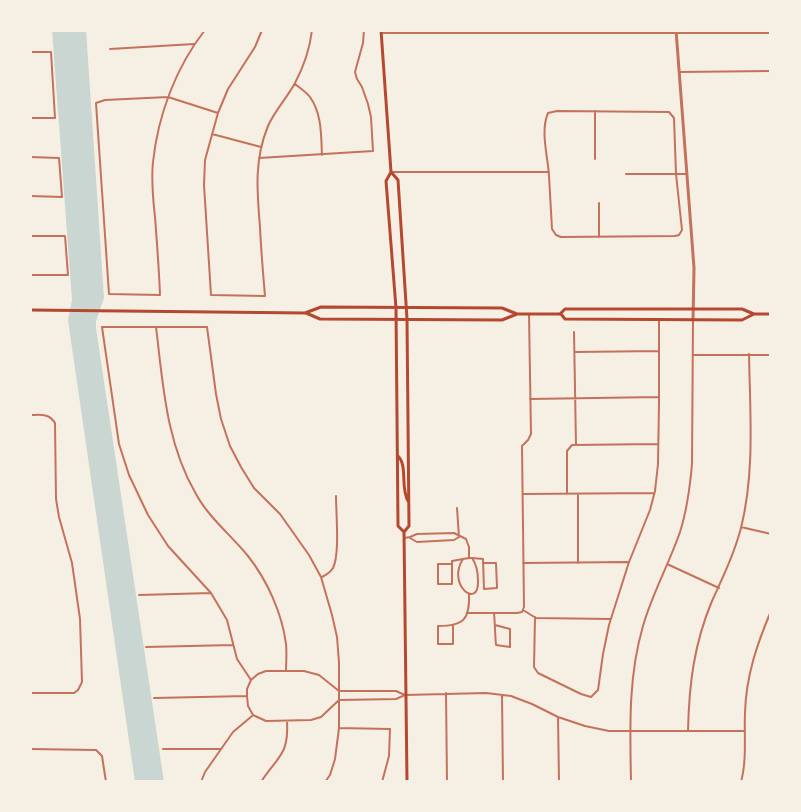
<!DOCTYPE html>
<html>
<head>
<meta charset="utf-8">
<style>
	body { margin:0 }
	#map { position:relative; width:801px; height:812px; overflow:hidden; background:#f6efe4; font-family:"Times New Roman",serif }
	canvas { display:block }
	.frame { position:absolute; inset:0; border:32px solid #f6efe4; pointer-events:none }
</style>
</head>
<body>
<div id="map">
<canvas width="801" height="812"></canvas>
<div class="frame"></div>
</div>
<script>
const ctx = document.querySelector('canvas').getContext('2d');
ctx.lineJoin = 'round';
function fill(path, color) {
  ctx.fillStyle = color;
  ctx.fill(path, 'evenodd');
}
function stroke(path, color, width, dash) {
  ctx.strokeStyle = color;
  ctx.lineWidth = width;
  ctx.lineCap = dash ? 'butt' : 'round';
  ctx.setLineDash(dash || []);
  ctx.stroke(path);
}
const water = new Path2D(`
	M52 30H86L104 298 96 321V328L164 782H135L68 320 72 300Z`);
const minor = new Path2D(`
	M205 30C176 67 158 115 153 162 151 180 153 199 155 217 157 243 159 269 160 295L109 294 96 103 105 100 168 97 218 113
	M262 30 255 47 228 89 218 113 205 160 204 185 211 295 265 296C263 273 261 250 260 227 257 191 254 160 268 126 275 110 287 98 295 83 304 66 310 48 312 30
	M381 33H771
	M110 49 194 44
	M30 52H51L55 118H30
	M679 72 771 71
	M295 84C300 88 306 92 310 97 322 114 321 135 322 155
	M557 111 669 112 674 118 676 174 682 230 679 235 675 236 561 237 556 235 552 229C551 212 550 194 549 176 548 156 540 132 548 113Z
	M595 111V159
	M212 134 261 147
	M30 157 59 158 62 197 30 196
	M259 158 373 151 371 117 368 104 362 87 357 79 355 72 363 43 364 30
	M391 172H549
	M626 174H687
	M30 236H65L68 275H30
	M599 237V203
	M156 327C163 384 166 443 196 494 209 518 231 535 248 556 267 580 282 613 286 644 287 653 286 662 286 671
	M574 332 576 445
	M575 352 659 351
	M693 355H771
	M530 399 659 397
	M30 415C41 415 49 413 55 423L56 499 59 517 72 563 80 619 82 682 78 690 74 693H30
	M567 493V451L572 445 658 444
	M523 494 654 493
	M578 494V563
	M457 508 459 537
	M741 527 771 534
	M404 538 410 537 417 534 454 533 466 539 469 547V558
	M410 538 417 542 454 540 459 537
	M469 558H472C477 565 478 572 478 581 479 610 446 585 463 559Z
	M472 558 483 559 484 589 497 588 496 563H483
	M523 563 628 562
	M452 564V584H438V564H452V561L463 559
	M667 564 719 588
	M322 577C326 575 330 573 333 568 340 554 336 513 336 496
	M139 595 211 593
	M523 610 536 618 611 619
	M468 613H517L522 612 524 607 522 446 528 440 531 434 529 314
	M494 613C495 624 495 634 496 645L510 647V629L495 625
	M535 617 534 667 538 673 581 694 591 697 598 690 603 654 609 625 629 562 650 510 655 491 658 464 659 403V319
	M453 626V644H438V626C464 626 470 619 469 594
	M146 647 233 645
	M251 680 237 659 227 620 211 593 168 546 148 515 129 475 119 444 102 327H207L216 394 221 419 230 446 241 467 254 488 280 514 309 555 321 577 332 615 337 637 339 662V728L335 759 330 775 325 782
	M446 693 447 782
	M405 695 396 699 339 700 321 717 311 720 266 721 253 715 248 706 247 696V689L251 680 258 674 266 671H304L319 675 339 691H396L405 695 486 693 511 696 532 704 558 717 585 726 609 731H744
	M502 695 503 782
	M154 698 247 696
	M558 717 559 782
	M339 728 390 729 389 756 382 782
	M688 731C689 684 694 644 712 601 723 577 734 554 741 528 755 472 750 412 749 354
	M30 749 96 750 102 756 106 782
	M163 749H221
	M201 782 205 772 233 732 252 716
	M261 782C278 756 289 755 287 721
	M631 782C630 729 628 677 643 626 652 594 669 564 680 532 687 510 690 487 692 464L693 320
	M741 782C747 760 744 736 745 713 746 676 757 644 771 611`);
const tertiary = new Path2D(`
	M676 30 694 268 693 320`);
const primary = new Path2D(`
	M381 30 391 172 398 180 407 319 409 526 404 532 407 782
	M391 172 386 181 396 308 398 526 404 532
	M30 310 305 313 321 307 502 308 517 314
	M306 313 320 319 502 320 517 314H560L565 309H742L754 314H771
	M561 314 565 319 742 320 754 314
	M398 456C408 466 400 487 408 501`);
fill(water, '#c9d6d2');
stroke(minor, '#c5725c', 2);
stroke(tertiary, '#c5725c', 3);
stroke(primary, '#b5482f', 3);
</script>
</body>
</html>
